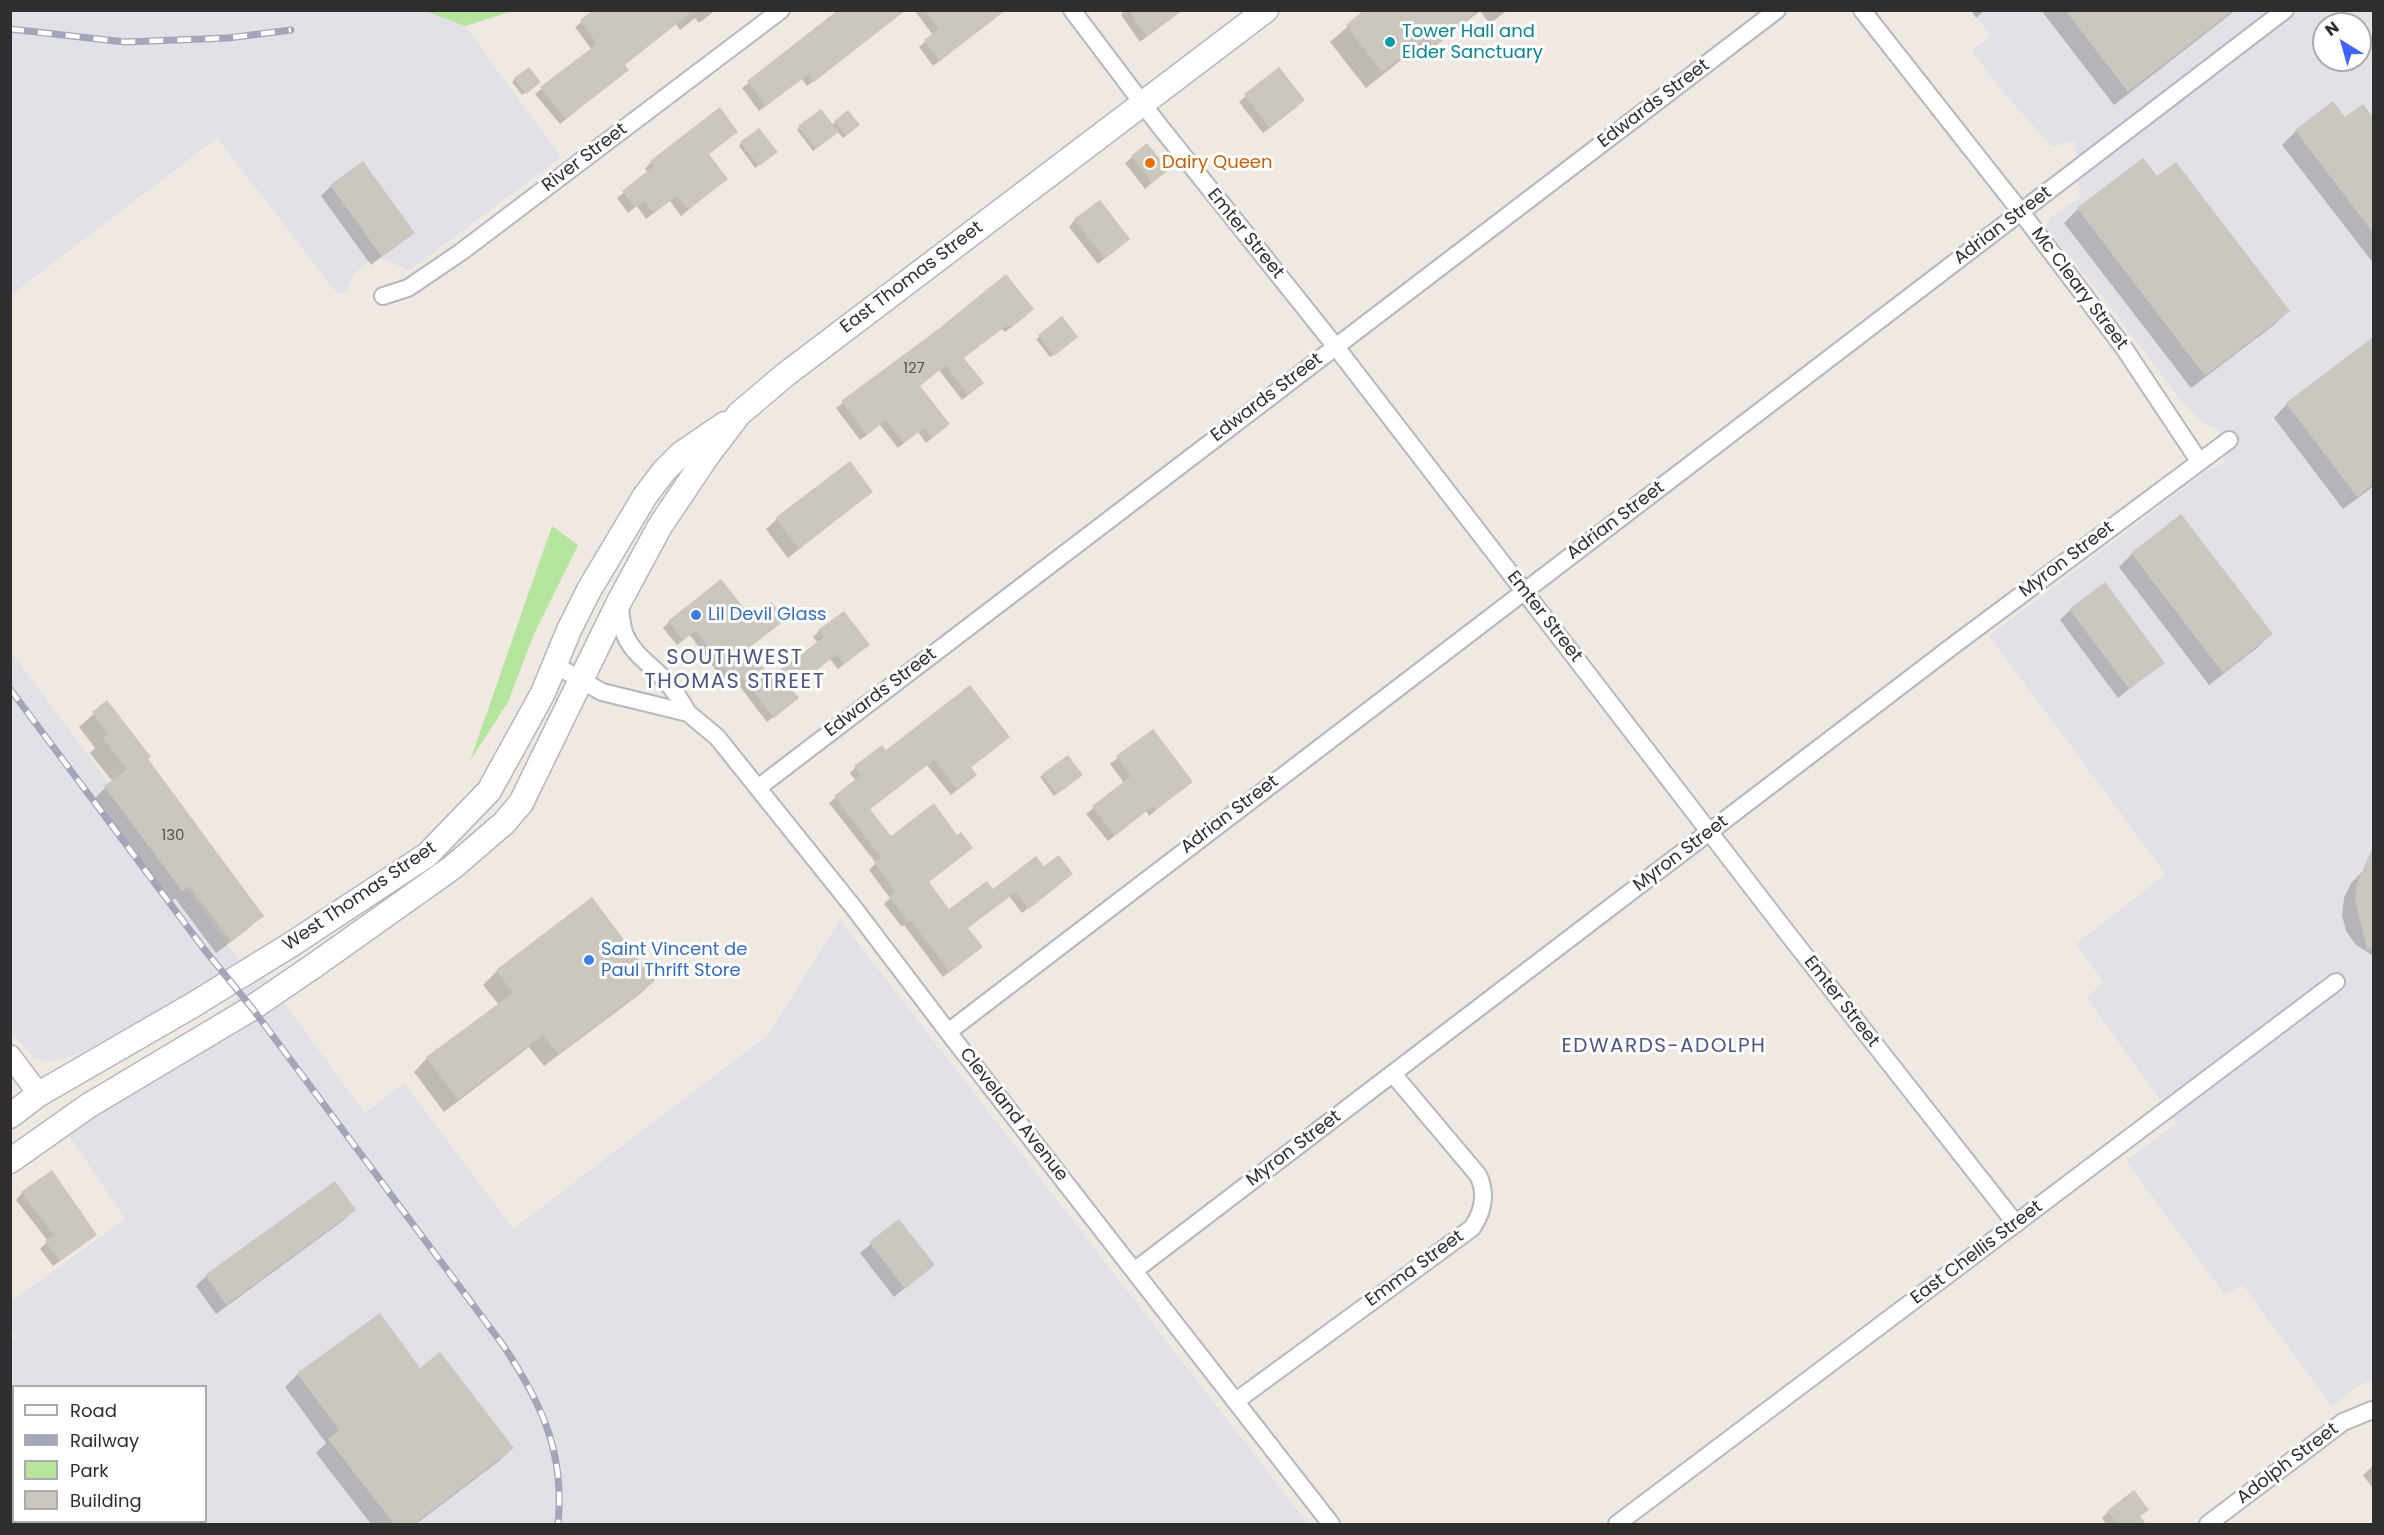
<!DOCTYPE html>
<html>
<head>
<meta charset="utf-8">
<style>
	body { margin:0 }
	#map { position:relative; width:2384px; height:1535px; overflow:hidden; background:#efe9e1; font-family:Poppins,sans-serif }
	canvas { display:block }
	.frame { position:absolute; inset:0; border:12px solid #2e2e2e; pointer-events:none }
	.legend { position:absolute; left:12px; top:1385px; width:195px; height:138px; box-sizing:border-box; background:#fff; border:2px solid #ababab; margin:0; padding:8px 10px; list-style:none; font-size:18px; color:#2e2e2e }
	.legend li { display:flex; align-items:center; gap:12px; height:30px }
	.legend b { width:30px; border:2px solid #ababab }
	.north { position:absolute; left:2312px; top:12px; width:60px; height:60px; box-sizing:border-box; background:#fff; border:2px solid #ababab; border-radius:50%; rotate:323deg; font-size:16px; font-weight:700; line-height:24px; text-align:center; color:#2e2e2e }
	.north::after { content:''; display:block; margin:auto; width:21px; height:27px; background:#4264fb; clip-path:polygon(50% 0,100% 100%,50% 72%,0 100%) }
</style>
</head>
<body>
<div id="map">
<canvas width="2384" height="1535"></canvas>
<div class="frame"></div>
<ul class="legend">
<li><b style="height:8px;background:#fff"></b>Road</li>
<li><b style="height:8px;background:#a3a6b8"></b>Railway</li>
<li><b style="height:16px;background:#b6e59e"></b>Park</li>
<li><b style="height:16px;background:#cbc7bf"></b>Building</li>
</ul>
<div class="north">N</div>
</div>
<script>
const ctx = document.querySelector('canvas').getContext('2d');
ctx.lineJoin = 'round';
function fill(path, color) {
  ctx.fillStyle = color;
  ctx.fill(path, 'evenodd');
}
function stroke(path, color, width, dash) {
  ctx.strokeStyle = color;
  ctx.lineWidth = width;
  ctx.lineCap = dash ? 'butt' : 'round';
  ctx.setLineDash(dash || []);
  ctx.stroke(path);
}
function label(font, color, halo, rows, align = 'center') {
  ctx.font = font + ' Poppins,sans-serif';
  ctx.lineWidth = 6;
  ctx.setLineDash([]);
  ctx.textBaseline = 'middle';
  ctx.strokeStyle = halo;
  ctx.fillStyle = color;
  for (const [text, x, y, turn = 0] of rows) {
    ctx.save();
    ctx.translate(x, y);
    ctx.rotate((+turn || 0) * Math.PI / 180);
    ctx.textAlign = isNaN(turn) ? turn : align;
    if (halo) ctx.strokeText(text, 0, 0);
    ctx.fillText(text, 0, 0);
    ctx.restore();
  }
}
const industrial = new Path2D(`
	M11 11H425L465 26 561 157 414 267 408 270 384 259 369 261 354 274 346 293H337L217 138 11 295Z
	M1971 11H2373L2374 1378 2353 1389 2332 1407 2243 1285 2225 1295 2126 1161 2177 1123 2086 997 2104 983 2076 944 2166 874 1989 636 2205 472 2225 462 2219 429 2202 422 2182 402 2104 298 2046 228 2051 217 2080 197 2075 141 2052 147 1999 87 1972 51 1991 35ZM2324 24H2360V60H2324Z
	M10 650 242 964 199 992 80 1053 56 1061H44L33 1057 11 1032Z
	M840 920 1308 1524H11L10 1341 16 1337 11 1329V1302L125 1219 68 1134 264 976 365 1113 404 1083 513 1229 768 1035ZM14 1386H206V1522H14Z`);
const green = new Path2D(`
	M425 11V10L513 11 465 26Z
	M552 526 578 545 534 634 508 702 470 761Z`);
const shadow = new Path2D(`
	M657 10H716L699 23 695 18 680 30 676 24 623 65 621 75 560 124 535 94 592 50 575 27 593 13Z
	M841 10H905L807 86 802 79 759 111 742 88Z
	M914 10H1001L996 17 933 66 919 47 933 35Z
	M1125 10H1169L1173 16 1140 42 1121 15Z
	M1367 10H1507L1490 24 1480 11 1416 61 1410 53 1366 88 1330 42Z
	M1971 10H1985L1976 18Z
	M2041 10H2236L2114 105Z
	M1278 69 1297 107 1263 133 1239 102Z
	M515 79 536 85 522 95 512 82Z
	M2363 106 2374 120V264L2282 145 2296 131 2345 119Z
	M719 109 707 155 726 179 681 216 670 201 646 219 637 206 628 213 617 198 648 173 645 169 651 162Z
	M848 112 856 128 843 138 837 131 813 151 797 130 799 128 832 125Z
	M741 143 773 154 755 168 739 146Z
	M1147 145 1167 170 1145 189 1125 163Z
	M2143 160 2157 178 2288 311 2274 325 2191 388 2064 223 2078 209Z
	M331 186 413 232 371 265 321 196Z
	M1075 220 1128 239 1098 264 1069 227Z
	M1027 315 1005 332 1002 329 962 358 976 389 962 400 939 370 918 387 942 430 926 443 918 432 898 448 880 425 860 440 836 408 938 331Z
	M1062 318 1073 340 1050 357 1036 339Z
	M2374 338V486L2343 509 2274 418 2287 404Z
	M871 492 788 558 766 529 776 520Z
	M2132 554 2271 634 2257 648 2209 685 2119 567Z
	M2070 610 2163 662 2118 698 2060 620Z
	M752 620H783L747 649 768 676 772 678 818 643 813 637 819 631 862 650 838 669 830 659 790 690 791 704 767 722 731 675 723 680 690 635 677 645 663 628 669 622Z
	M107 702 146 759 262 915 248 929 216 953 175 898 168 904 92 801 112 781 90 753 95 748 79 727Z
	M1152 731 1191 782 1149 816 1146 811 1108 841 1086 814 1124 783 1110 764Z
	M1002 743 970 768 969 780 951 795 927 765 869 810 949 911 1044 868 1071 874 1022 913 1009 896 967 928 981 947 943 977 904 925 902 927 884 904 890 898 869 870 876 863 829 803 856 781 850 773 855 768 886 752Z
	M1043 775 1079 778 1054 796 1040 777Z
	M2374 860V956L2356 945 2346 931 2342 915 2344 898 2351 883Z
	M497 971 653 981 640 994 544 1066 529 1047 444 1112 414 1072 427 1058 499 1005 483 985Z
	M22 1193 88 1241 53 1266 40 1249 48 1241 16 1200Z
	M354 1210 344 1220 216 1314 196 1286 206 1276Z
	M899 1221 933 1265 894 1297 860 1253Z
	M298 1374 512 1448 499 1461 416 1524H371L316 1453 326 1443 285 1387Z
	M2374 1465V1490L2363 1475Z
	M2147 1510 2139 1517 2145 1524H2106L2102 1518 2108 1512Z`);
const building = new Path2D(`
	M593 10H694L625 65 629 70 566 119 540 87 597 44 580 20Z
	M838 10H906L814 82 808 74 766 106 747 81Z
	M924 10H1006L940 61 924 40 939 29Z
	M1128 10H1183L1147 37Z
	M1364 10H1478L1433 46 1427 38 1382 72 1346 25Z
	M2065 10H2234L2128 92Z
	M529 67 541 82 526 94 514 78Z
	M1279 67 1305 100 1270 128 1244 94Z
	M2333 101 2345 117 2363 104 2373 117V233L2295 130Z
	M720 107 738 132 709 154 728 179 688 210 677 196 654 213 644 201 635 207 622 191 654 166 650 161Z
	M821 109 839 132 816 149 798 126Z
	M848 110 860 125 846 136 834 121Z
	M759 128 778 152 759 166 740 142Z
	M1147 143 1169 170 1152 183 1131 156Z
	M2143 158 2157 176 2176 162 2290 311 2205 376 2077 208Z
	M363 161 415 233 382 257 330 185Z
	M1100 200 1130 239 1105 259 1074 219Z
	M1006 274 1034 309 1011 328 1008 324 964 358 984 383 968 395 946 365 920 386 950 424 932 438 924 428 904 443 886 420 867 435 841 401 937 330Z
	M1062 316 1078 337 1054 356 1038 335Z
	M2373 337V484L2357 497 2286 403Z
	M850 461 873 492 799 549 775 518Z
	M2181 514 2273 634 2223 673 2131 553Z
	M721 579 752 618 772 602 785 620 749 648 768 674 770 673 772 676 824 637 818 630 844 611 870 645 844 664 837 654 792 690 799 698 774 718 737 670 730 676 696 630 683 640 668 621Z
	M2105 582 2165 663 2129 689 2069 609Z
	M970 685 1010 737 971 767 977 775 958 790 934 760 870 809 891 836 934 803 957 835 961 832 973 848 929 882 949 909 987 881 993 889 1036 856 1044 866 1059 855 1073 874 1029 909 1016 892 968 928 983 947 950 972 911 921 909 922 889 897 895 892 874 863 881 857 834 796 861 775 854 766 882 745 886 750Z
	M107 700 151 757 148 759 264 916 231 941 189 886 182 891 104 786 127 769 103 738 108 734 92 712Z
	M1153 729 1193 782 1156 810 1153 806 1115 836 1092 806 1131 776 1116 756Z
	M1068 755 1083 775 1057 794 1042 774Z
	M2373 847V948L2367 949 2355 901 2357 883Z
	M592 897 655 981 558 1054 543 1035 458 1099 426 1057 513 993 496 970Z
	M52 1170 97 1235 60 1261 45 1241 54 1235 21 1192Z
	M335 1181 356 1210 226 1305 205 1275Z
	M899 1219 935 1265 905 1289 869 1242Z
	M380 1313 420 1368 440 1352 514 1448 414 1524H394L328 1439 339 1430 297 1373Z
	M2134 1490 2149 1510 2140 1516 2146 1524H2118L2107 1511Z`);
const minor = new Path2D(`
	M1072 10 1158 124 1336 347 1788 934 2016 1224
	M1862 10 2021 212 2124 348 2199 461
	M383 296 408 288 461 252 781 10
	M619 602C621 612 621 625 625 635 633 654 650 664 663 678 673 689 681 700 688 713
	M555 665 602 692 688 713 717 737 854 908 948 1032 1331 1524
	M759 787 1777 10
	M948 1032 2285 10
	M1134 1271 1954 645 2229 440
	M1236 1401 1472 1228C1483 1212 1487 1193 1478 1175L1393 1074
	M1617 1524 2336 982
	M2208 1524 2343 1422 2372 1410`);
const tertiary = new Path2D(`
	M10 1056 39 1094`);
const secondary = new Path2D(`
	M10 1116 39 1094 193 1005 292 944 427 855 489 791 543 693 569 630 589 590 645 496 664 471 681 454 725 424
	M10 1161 88 1106 252 1008 315 965 453 867 504 823 521 803 619 602 660 526 707 456 739 414 785 375 1266 10`);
const rail = new Path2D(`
	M10 29 125 42 228 38 291 30
	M10 689 204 949 252 1008 503 1345C542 1404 565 1453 558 1524`);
const markers = [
	[1390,42,6,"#0f9aa8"],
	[1150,163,6,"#e8710a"],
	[696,615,6,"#3f7fe0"],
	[589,960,6,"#3f7fe0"]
];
const numberNames = [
	["127",914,369],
	["130",173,836]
];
const cultureNames = [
	["Tower Hall and",1402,32],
	["Elder Sanctuary",1402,53]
];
const streetNames = [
	["Edwards Street",1654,104,-37],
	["River Street",585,158,-37],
	["Adrian Street",2003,226,-37],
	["Emter Street",1245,234,51],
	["East Thomas Street",912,278,-37],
	["Mc Cleary Street",2079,289,53],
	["Edwards Street",1267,398,-37],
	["Adrian Street",1616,521,-37],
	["Myron Street",2067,560,-37],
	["Emter Street",1544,617,52],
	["Edwards Street",881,693,-37],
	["Adrian Street",1230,815,-37],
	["Myron Street",1681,854,-37],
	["West Thomas Street",360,897,-34],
	["Emter Street",1841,1002,52],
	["Cleveland Avenue",1013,1115,52],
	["Myron Street",1294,1149,-37],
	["East Chellis Street",1977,1253,-37],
	["Emma Street",1415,1269,-36],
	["Adolph Street",2288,1464,-37]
];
const foodNames = [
	["Dairy Queen",1162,163]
];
const shopNames = [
	["Lil Devil Glass",708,615],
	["Saint Vincent de",601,950],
	["Paul Thrift Store",601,971]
];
const neighbourhoodNames = [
	["EDWARDS-ADOLPH",1664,1047]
];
const quarterNames = [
	["SOUTHWEST",735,659],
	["THOMAS STREET",735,683]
];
fill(industrial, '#e3e1e8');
fill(green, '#b6e59e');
fill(shadow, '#0003');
fill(building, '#cbc7bf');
stroke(minor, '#b4b7c1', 20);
stroke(tertiary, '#b4b7c1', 24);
stroke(secondary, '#b4b7c1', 27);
stroke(minor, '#fff', 16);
stroke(tertiary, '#fff', 21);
stroke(secondary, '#fff', 24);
stroke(rail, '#a3a6b8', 7);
stroke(rail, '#fff', 4.5, [14]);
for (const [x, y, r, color] of markers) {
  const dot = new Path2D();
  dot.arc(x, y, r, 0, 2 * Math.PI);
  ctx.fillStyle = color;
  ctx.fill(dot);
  stroke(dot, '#fff', 2);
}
label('15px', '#555452', null, numberNames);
label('18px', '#0d838f', '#fff', cultureNames, 'left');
label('18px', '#2e2e2e', '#fff', streetNames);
label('18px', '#c56008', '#fff', foodNames, 'left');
label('18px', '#366cbe', '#fff', shopNames, 'left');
ctx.letterSpacing = '1.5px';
label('20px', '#4d5680', '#fff', neighbourhoodNames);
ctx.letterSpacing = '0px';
ctx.letterSpacing = '1.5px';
label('21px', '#4d5680', '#fff', quarterNames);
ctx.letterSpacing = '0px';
</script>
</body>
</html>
